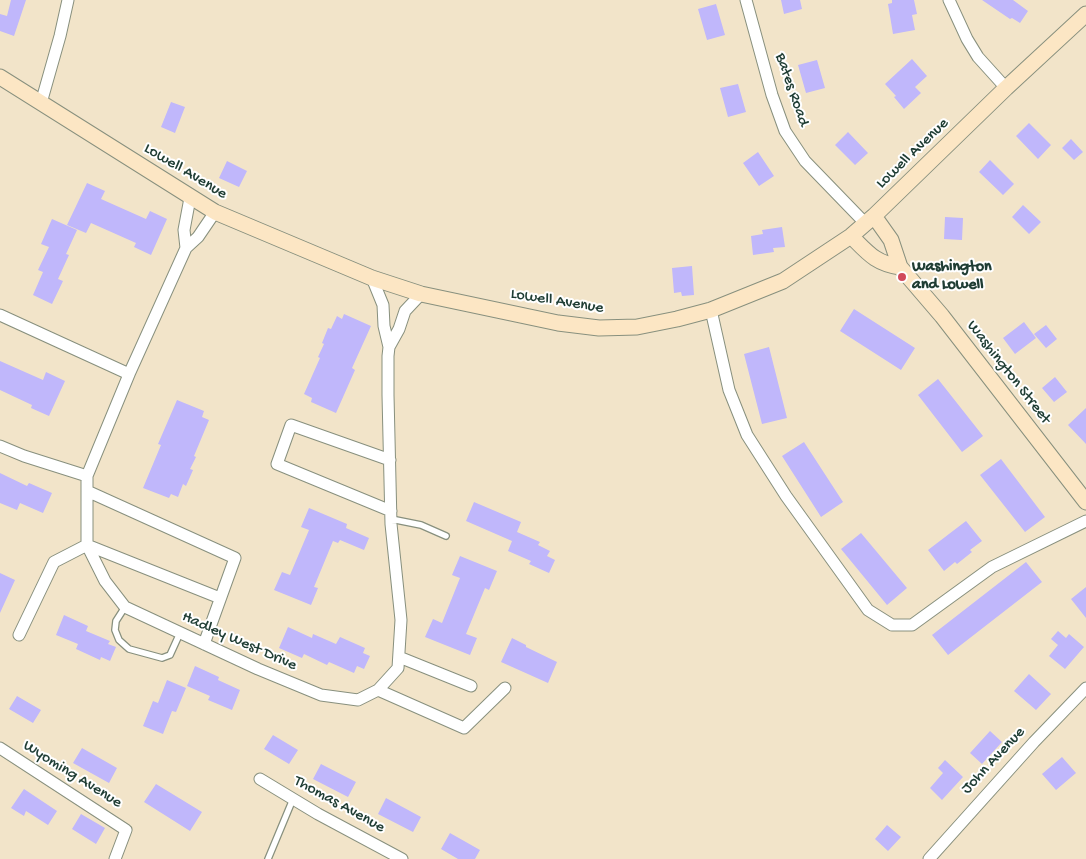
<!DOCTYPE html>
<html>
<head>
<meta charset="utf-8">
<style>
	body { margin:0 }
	canvas { display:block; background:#f2e4c9 }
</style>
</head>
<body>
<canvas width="1086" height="859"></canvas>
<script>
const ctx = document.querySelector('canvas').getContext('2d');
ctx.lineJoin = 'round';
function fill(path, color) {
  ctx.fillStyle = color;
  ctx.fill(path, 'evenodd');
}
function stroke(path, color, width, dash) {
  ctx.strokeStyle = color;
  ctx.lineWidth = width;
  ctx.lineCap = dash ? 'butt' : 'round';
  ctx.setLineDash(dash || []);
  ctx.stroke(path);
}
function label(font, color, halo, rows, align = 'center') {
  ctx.font = font + ' "Gochi Hand",sans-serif';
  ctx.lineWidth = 4;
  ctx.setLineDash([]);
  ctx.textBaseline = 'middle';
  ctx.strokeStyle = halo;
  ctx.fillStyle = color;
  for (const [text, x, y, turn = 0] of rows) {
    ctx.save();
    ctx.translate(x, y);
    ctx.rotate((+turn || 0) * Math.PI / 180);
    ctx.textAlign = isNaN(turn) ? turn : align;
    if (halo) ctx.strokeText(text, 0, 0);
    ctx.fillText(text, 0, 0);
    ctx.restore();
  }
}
const building = new Path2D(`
	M11 0H26L14 36 0 31V14L7 16Z
	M781 0H800L802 9 784 14Z
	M892 0H914L917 14 912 15 915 30 893 34 888 4 892 3Z
	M982 0H1013L1028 11 1020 23 1012 18 1010 19Z
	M716 4 725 35 707 40 698 9Z
	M912 59 927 76 915 87 921 93 904 109 894 97 896 96 885 84Z
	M817 60 825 88 806 93 798 65Z
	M738 84 746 112 728 117 720 88Z
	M171 102 185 107 175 133 161 127Z
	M1029 123 1051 145 1038 159 1016 136Z
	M848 132 868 153 855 165 835 145Z
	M1071 139 1083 152 1074 160 1062 148Z
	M758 152 774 176 759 186 743 163Z
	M990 160 1014 184 1003 195 979 172Z
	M227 161 247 171 239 187 219 178Z
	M87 183 105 191 101 199 146 219 150 211 167 219 151 255 134 247 136 243 91 223 86 233 67 225Z
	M1023 205 1041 222 1029 234 1012 217Z
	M945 217 963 218 962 240 944 239Z
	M52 219 77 230 66 254 69 255 58 279 63 281 52 304 33 295 43 272 38 270 49 247 41 244Z
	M782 227 785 247 773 248 774 252 753 255 751 236 763 234 762 230Z
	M692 266 694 295 682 296 681 292 674 293 672 268Z
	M854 309 915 348 901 370 840 331Z
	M344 314 371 326 352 368 355 370 336 413 311 402 312 398 304 394 320 358 318 357 324 344 322 343 328 328 331 329 337 316 342 319Z
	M1024 322 1036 338 1015 354 1003 338Z
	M1046 325 1057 339 1046 348 1034 334Z
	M769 347 787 418 762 424 744 354Z
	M0 361 43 380 46 372 65 381 49 416 31 408 32 405 0 390Z
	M1055 377 1067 392 1054 402 1042 388Z
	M938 379 983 436 962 452 918 395Z
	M177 400 204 411 202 417 209 420 194 456 196 457 190 469 193 470 186 486 183 484 178 497 171 494 169 498 143 488 161 445 158 444Z
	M1086 408V444L1068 425Z
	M804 442 843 502 821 517 782 456Z
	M1001 459 1045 517 1025 532 980 475Z
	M0 473 27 486 29 483 52 493 43 513 20 503 17 510 0 503Z
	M474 502 521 522 517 532 540 542 538 545 550 551 547 556 555 560 549 573 529 564 531 561 508 551 512 541 466 521Z
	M309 508 347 524 346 528 369 538 364 550 340 540 338 543 333 541 314 587 318 588 311 605 274 590 282 572 290 575 309 530 301 527Z
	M966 521 982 541 970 550 972 552 957 564 955 562 944 571 928 550Z
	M861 533 907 588 887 605 841 549Z
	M460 556 497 571 489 590 485 588 466 634 477 638 470 655 425 637 433 619 442 623 460 578 452 575Z
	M1026 562 1042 582 948 655 932 635Z
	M0 573 15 580 0 613Z
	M1086 587V618L1071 599Z
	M64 615 88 626 86 631 110 641 108 644 116 647 110 661 101 657 100 660 76 649 78 644 56 635Z
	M288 627 312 638 313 634 336 644 340 637 365 648 363 653 370 656 364 669 357 666 354 673 329 662 327 665 304 654 302 658 279 648Z
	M1058 631 1066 638 1069 634 1084 647 1065 669 1049 656 1058 645 1051 639Z
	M512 638 526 645V647L557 662 548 683 501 662Z
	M195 666 219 677 218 680 240 690 232 710 208 700 210 696 187 686Z
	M1029 674 1051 694 1036 710 1014 691Z
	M167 680 186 688 176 712 172 711 163 734 143 726 153 701 158 703Z
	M17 696 41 710 33 723 9 709Z
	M990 731 1002 742 982 764 970 753Z
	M273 735 298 750 289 764 264 749Z
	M82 748 117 768 109 783 73 763Z
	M1062 757 1076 773 1056 790 1042 774Z
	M945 760 963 777 942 800 930 788 943 773 938 768Z
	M321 764 356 782 348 797 313 779Z
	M156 784 202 812 190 831 144 802Z
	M24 789 57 811 48 825 26 811 24 816 11 808Z
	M386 798 421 817 413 832 378 814Z
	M81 814 105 828 96 844 72 829Z
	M887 825 901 837 888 851 875 839Z
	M450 833 480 850 475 859H458L441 849Z`);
const lane = new Path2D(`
	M391 519 421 525 446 536
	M125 607 116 621 115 630 119 640 129 649 162 658 170 655 180 633
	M268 859 293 799`);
const street = new Path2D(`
	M746 0 772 95 785 131 805 161 865 223
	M949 0 967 39 978 57 1006 88
	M41 103 60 36 68 0
	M190 198 184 230 186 248 198 237 215 212
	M186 248 130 372 87 476V545L105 581 125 607 258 669 321 695 358 700 378 690 398 668 401 620 391 524 388 395V356L389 347
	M372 278 383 305 384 326 389 347 399 329 405 311 421 294
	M711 310 729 390 747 435 786 496 868 610 892 625H912L992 567 1086 521
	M0 315 129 374
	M0 446 24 456 87 476
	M390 460 291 425 277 464 391 511
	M87 491 235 558 204 644
	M19 635 54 562 87 545 220 598
	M399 657 471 686
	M378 690 464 728 505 688
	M0 748 126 830 115 859
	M260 779 318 814 402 859
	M929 859 1034 742 1086 688`);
const secondary = new Path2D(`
	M0 77 215 212 372 278 421 294 558 323 599 328 637 327 677 319 711 310 783 281 851 236 874 216 1006 88 1086 14
	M874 216 891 240 900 267 942 316 1086 502
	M851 236C868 253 875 263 900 267`);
const markers = [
	[902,277,5,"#d1495b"]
];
const streetNames = [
	["Bates Road",791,90,71],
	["Lowell Avenue",913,154,-44],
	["Lowell Avenue",185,172,31],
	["Lowell Avenue",557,302,9],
	["Washington Street",1008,373,52],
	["Hadley West Drive",239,642,24],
	["John Avenue",994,761,-47],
	["Wyoming Avenue",72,775,32],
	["Thomas Avenue",339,805,29]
];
const poiNames = [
	["Washington",912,268],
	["and Lowell",912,286]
];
fill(building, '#c0b7fb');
stroke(lane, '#88907e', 8);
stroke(street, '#88907e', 13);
stroke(secondary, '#88907e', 17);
stroke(lane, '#fff', 5.5);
stroke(street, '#fff', 11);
stroke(secondary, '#fce6c4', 15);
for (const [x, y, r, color] of markers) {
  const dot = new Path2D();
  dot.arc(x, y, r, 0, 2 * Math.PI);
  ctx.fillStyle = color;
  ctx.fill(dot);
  stroke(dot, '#fff', 2);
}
label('16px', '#1f3d34', '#fff', streetNames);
label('bold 16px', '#1f3d34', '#fff', poiNames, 'left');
</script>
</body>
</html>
